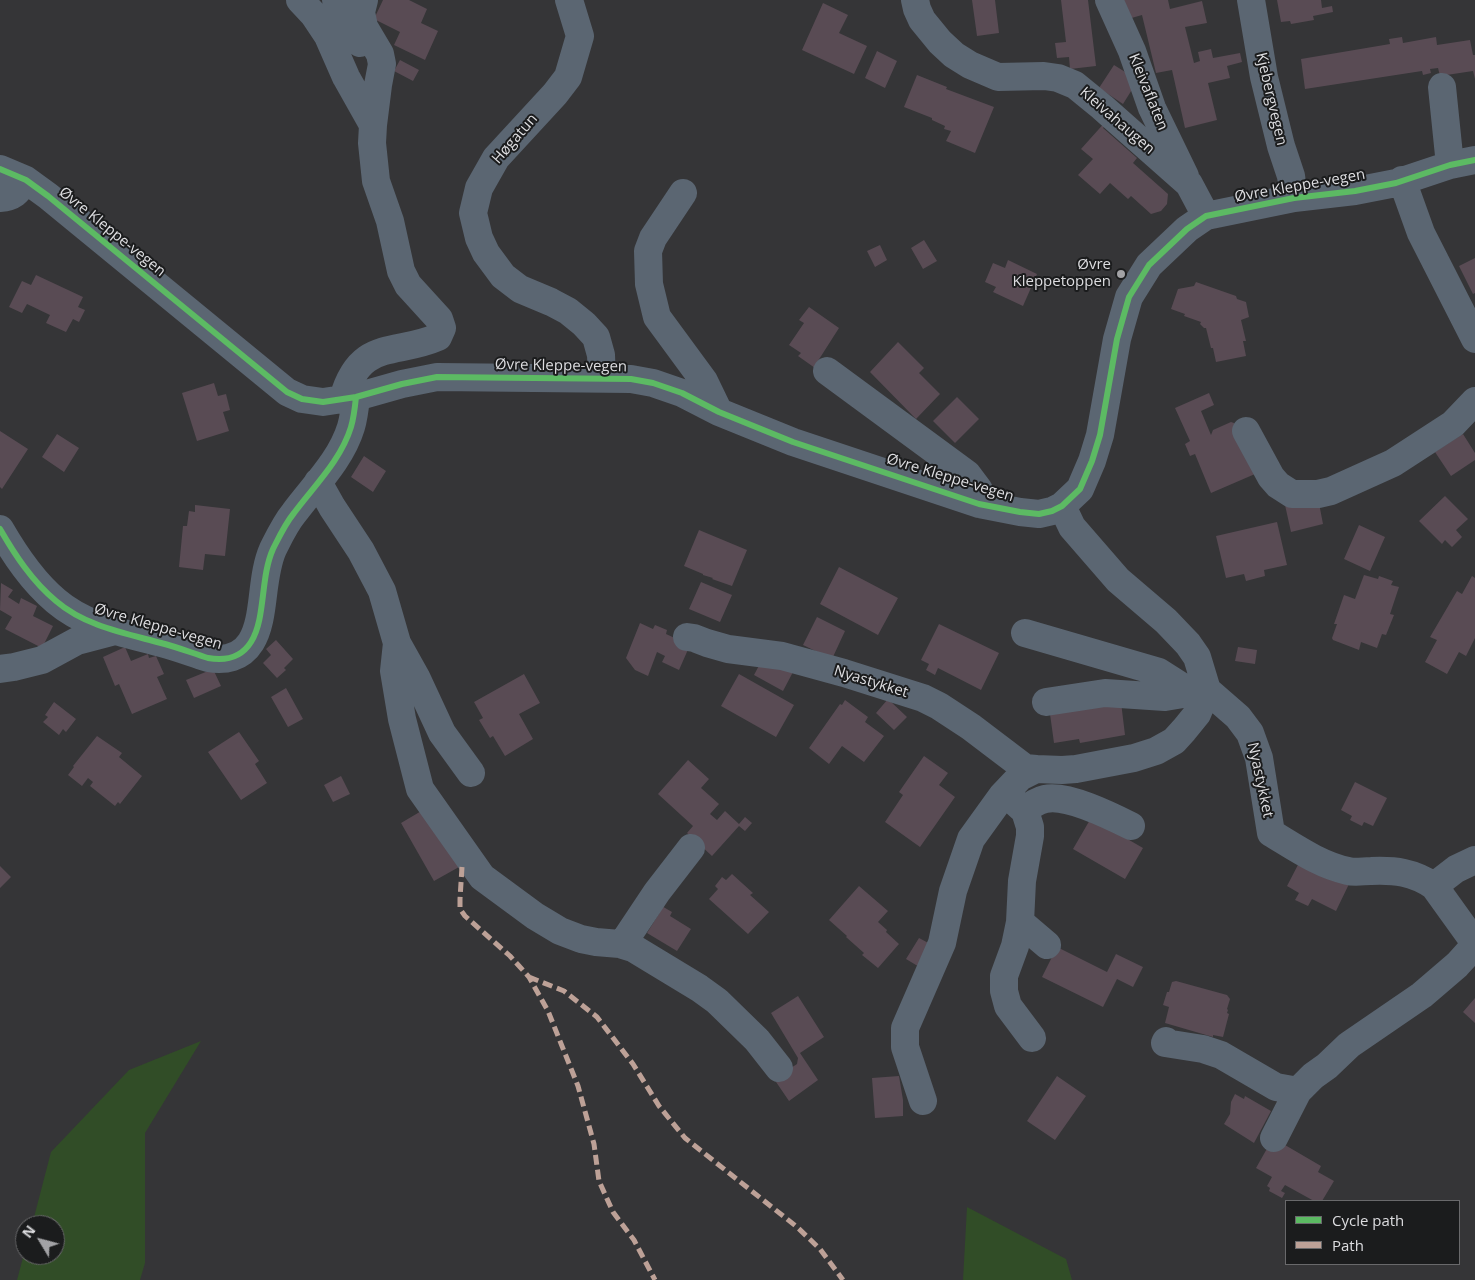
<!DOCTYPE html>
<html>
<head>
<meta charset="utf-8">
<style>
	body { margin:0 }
	#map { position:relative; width:1475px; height:1280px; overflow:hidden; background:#353537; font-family:"Open Sans",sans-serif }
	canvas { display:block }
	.legend { position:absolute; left:1285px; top:1200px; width:175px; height:65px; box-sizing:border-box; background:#1b1c1d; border:1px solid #69696b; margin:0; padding:6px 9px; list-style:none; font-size:15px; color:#dddde0 }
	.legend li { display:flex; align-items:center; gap:10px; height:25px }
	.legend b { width:25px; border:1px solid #69696b }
	.north { position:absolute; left:15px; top:1215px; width:50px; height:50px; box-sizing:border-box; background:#1b1c1d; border:1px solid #69696b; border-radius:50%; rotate:307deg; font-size:14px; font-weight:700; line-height:20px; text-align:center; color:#dddde0 }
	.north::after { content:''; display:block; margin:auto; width:18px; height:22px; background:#a2a2a5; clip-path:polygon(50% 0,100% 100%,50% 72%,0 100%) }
</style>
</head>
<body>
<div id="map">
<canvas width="1475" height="1280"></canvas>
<ul class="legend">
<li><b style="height:6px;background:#5cba63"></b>Cycle path</li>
<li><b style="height:6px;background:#bda197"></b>Path</li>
</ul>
<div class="north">N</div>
</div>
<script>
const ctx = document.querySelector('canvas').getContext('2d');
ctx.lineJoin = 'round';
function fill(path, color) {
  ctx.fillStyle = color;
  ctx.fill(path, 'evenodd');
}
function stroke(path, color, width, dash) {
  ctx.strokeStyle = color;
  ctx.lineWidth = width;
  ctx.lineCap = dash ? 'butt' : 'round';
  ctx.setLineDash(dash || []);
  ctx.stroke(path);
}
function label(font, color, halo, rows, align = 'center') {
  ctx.font = font + ' "Open Sans",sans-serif';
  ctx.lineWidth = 4;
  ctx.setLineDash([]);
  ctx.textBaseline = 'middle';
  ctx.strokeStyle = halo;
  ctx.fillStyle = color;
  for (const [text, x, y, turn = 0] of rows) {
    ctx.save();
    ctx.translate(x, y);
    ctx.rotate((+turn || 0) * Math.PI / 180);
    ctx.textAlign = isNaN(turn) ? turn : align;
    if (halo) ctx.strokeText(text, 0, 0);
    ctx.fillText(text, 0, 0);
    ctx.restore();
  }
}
const green = new Path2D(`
	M201 1041 145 1133V1263L140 1280H17L25 1250V1255H55V1225H32L51 1152 129 1070Z
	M967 1207 1066 1259 1072 1280H963Z`);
const building = new Path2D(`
	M383 0H409L427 9 421 23 438 31 425 60 394 45 400 32 374 19Z
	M972 0H995L999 33 977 36Z
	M1061 0H1088L1096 66 1070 69 1069 57 1057 58 1055 43 1066 42Z
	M1123 0H1168L1170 9 1202 1 1207 23 1185 27 1194 63 1200 61 1198 52 1211 49 1213 58 1240 53 1242 62 1227 66 1230 78 1208 83 1217 120 1185 128 1172 70 1156 73 1142 15 1128 19Z
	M1277 0H1321L1322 8 1332 6 1333 12 1313 16 1314 20 1291 24 1290 21 1281 22Z
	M823 3 848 15 839 33 867 46 854 74 802 50Z
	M1402 37 1403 43 1436 37 1437 45 1470 40 1473 55H1475V79L1473 71 1440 76 1438 68 1430 69 1431 73 1423 75 1422 71 1305 89 1301 59 1390 44 1389 39Z
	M877 51 897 61 885 88 865 78Z
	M400 60 419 70 413 81 394 71Z
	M1114 65 1138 80 1123 104 1099 88Z
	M917 75 947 87 946 89 994 107 975 153 946 141 951 131 944 129 945 126 932 120V118L904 107Z
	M1107 120 1109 121 1103 128 1137 158 1133 163 1168 194 1167 204 1161 211 1151 214 1131 196 1128 199 1110 183 1100 194 1078 175 1093 159 1081 149Z
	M924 240 937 261 923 269 911 248Z
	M880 245 887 260 875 267 867 251Z
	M1475 258V293L1473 294 1459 266Z
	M1008 260 1037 274 1023 306 993 292 996 287 985 282 993 263 1005 268Z
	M36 275 83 297 78 307 85 310 79 322 73 319 66 332 46 323 50 315 27 304 22 313 9 307 22 281 31 285Z
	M1196 282 1236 296 1237 299 1246 302 1249 317 1241 320 1246 341H1243L1246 356 1216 362 1213 348H1211L1206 328H1204L1200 324 1201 322 1184 316 1185 314 1171 309 1178 289 1194 286Z
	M809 307 839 328 816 364 815 368 798 356 801 353 789 345 804 323 799 320Z
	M898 342 924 368 919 373 940 394 916 419 870 372Z
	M214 383 218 396 226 394 230 410 223 412 229 431 197 441 182 393Z
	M1209 393 1214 405 1201 411 1211 435 1213 430 1231 422 1234 423 1255 474 1211 493 1195 454 1190 456 1185 444 1190 441 1175 408Z
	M957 397 979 419 955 443 933 421Z
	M0 431 28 449 2 489 0 487Z
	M57 434 79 448 64 472 42 457Z
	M1463 434 1475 453V460L1451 476 1435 452Z
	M364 456 386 471 373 492 351 477Z
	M1445 496 1468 519 1456 530 1462 537 1452 547 1445 540 1442 544 1419 521Z
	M1318 498 1323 524 1291 532 1285 505Z
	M195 505 230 509 225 556 205 554 203 570 179 567 183 526H187L189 511 195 512Z
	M1277 522 1287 565 1264 570 1265 576 1246 581 1244 574 1226 578 1216 536Z
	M1359 525 1385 537 1370 571 1344 559Z
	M699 530 747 550 732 586 712 579 713 578 703 575V574L684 566Z
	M839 567 898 598 878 635 820 604Z
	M1364 575 1378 579 1379 576 1393 581 1391 585 1399 587 1390 614 1394 615 1386 635 1382 634 1377 648 1361 642 1359 650 1333 640 1332 638 1337 624H1334L1344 595 1355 599Z
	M1472 576 1475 578V638L1466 656 1459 652 1447 674 1425 662 1437 640 1430 637 1457 591 1462 594Z
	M701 582 732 595 720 622 689 609Z
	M1 583 13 590 8 597 19 604 21 598 37 606 33 616 53 626 42 648 5 629 12 617 0 610Z
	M817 617 845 631 832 659 803 645Z
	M640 623 653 629 655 625 667 630 666 634 690 645 679 670 662 662 665 656 657 652 648 676 635 670 626 658Z
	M939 624 999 653 981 690 938 668 935 675 926 670 929 664 921 660Z
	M276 640 293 659 284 668 286 670 277 678 263 663 271 655 266 649Z
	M125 647 131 661 148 654 149 658 156 656 164 674 157 677 167 699 132 714 119 684 115 686 103 657Z
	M1238 647 1257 650 1255 664 1235 661Z
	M764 656 793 672 783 691 754 675Z
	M213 669 221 686 194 698 186 680Z
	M524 674 540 703 519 714 533 739 505 756 493 736 490 738 479 720 483 718 474 702Z
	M739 674 794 705 776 737 721 706Z
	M286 688 303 719 288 727 271 697Z
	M888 699 907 717 894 730 876 713Z
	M845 700 868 717 865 722 884 736 864 762 842 746 829 764 809 748 840 704 842 705Z
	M54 702 76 719 66 732 63 729 59 735 43 722 48 717 45 715Z
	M1121 702 1125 735 1080 743 1079 739 1054 743 1050 714Z
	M239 732 259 761 255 764 267 783 241 800 208 752Z
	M97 736 122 753 119 757 142 776 120 804 118 802 115 806 90 786 93 782 88 778 82 786 68 775 74 767 73 766Z
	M924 756 948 773 939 785 955 797 920 847 885 822 903 795 899 792Z
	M688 760 709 779 701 788 719 804 710 814 717 820 725 811 739 824 745 817 752 823 745 831 739 826 712 856 687 833 693 826 658 794Z
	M341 776 350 794 333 802 324 785Z
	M1355 782 1387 798 1373 826 1364 822 1362 826 1350 820 1352 816 1341 810Z
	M423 810 459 867 434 881 401 823Z
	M1091 818 1143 848 1125 879 1073 849Z
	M1301 859 1349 884 1336 911 1312 899 1308 906 1295 900 1299 893 1287 886Z
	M0 866 11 877 0 888Z
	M732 874 753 893 750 895 769 912 748 934 709 899 718 889 715 886 722 877 726 880Z
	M859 886 888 911 878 922 887 930 886 932 899 944 878 968 862 955 864 953 846 937 847 936 829 920Z
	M660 905 672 912 670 916 691 929 677 951 647 933 660 912 657 910Z
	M919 938 934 946 921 968 906 959Z
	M1057 947 1107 972 1116 954 1143 967 1133 987 1117 979 1103 1007 1042 977Z
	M1176 981 1227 995 1230 999 1227 1009 1228 1010 1227 1013 1229 1014 1223 1037 1213 1035V1037L1165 1023 1169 1007 1163 1005 1167 992H1169L1172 982Z
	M798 996 824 1037 800 1053 818 1080 789 1101 774 1079 797 1064 798 1058 771 1013Z
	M1475 998V1023L1463 1012Z
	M899 1076 903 1100V1116L875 1118 872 1078Z
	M1057 1076 1086 1096 1055 1140 1027 1121Z
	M1235 1094 1244 1099 1245 1096 1271 1111 1254 1143 1224 1124 1230 1114 1231 1102Z
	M1273 1138 1321 1166 1318 1172 1334 1181 1322 1201H1314L1285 1185 1281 1191 1285 1193 1282 1198 1269 1191 1270 1188 1267 1186 1272 1177 1256 1168Z`);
const minor = new Path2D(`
	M300 0 314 15 328 36 346 77 373 125
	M336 0 360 43
	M569 0 580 36 568 77 555 94 496 158 479 188 473 213 479 238 486 253 503 276 520 289 551 302 568 311 584 324 596 337 601 355 602 378
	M915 0 917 9 922 20 940 42 954 55 970 65 998 77 1044 76 1058 78 1075 85 1102 107 1189 184 1206 216
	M1109 0 1132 51 1152 108 1185 176
	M1251 0 1264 77 1281 146 1291 176 1294 198
	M1442 87 1450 165
	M0 169 26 180 48 196 287 392 302 399 323 402 356 397 402 384 437 377 631 379 653 383 682 393 719 412 793 442 979 504 1020 512 1039 514 1052 511 1062 506 1080 489 1092 461 1100 435 1117 339 1129 297 1149 265 1187 229 1206 216 1294 198 1355 191 1396 183 1450 165 1475 160
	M1402 180 1421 233 1475 339
	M683 193 653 238 648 251 649 284 657 317 704 381 719 412
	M0 198C15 197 18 191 26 180
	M827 371 967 474 979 490V504
	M343 399C360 338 395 356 438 337L442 328 439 319 408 285 401 271 390 221 376 181 372 143 373 125 378 85 382 64 380 54 364 27 361 12 364 0
	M1246 431 1271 477 1278 485 1292 494H1318L1331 491 1393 463 1453 424 1475 401
	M318 482 332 507 361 551 382 591 397 643 394 671 402 719 420 789 482 877 535 916 560 931 581 939 596 942 620 944 633 948 699 988 717 1001 757 1040 779 1068
	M0 529C15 555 32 581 56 601 85 626 124 633 161 643 177 647 192 653 208 658 225 661 241 658 251 642 266 618 260 578 273 549 279 537 285 524 294 513 314 486 341 460 351 427 354 417 355 407 356 397
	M1025 633 1159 672 1192 693
	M687 637 694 638 707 643 728 649 782 656 844 673 923 698 939 706 971 727 1025 768 1036 769
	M397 643 416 677 442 733 471 773
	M0 669 14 667 42 660 77 641 115 631
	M1046 702 1105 693 1165 697 1207 690 1238 717 1250 733 1259 758 1271 833C1296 848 1320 865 1348 871 1355 873 1364 871 1371 871 1395 870 1413 872 1434 886L1475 943
	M1005 793 1025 811 1030 827V836L1022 881 1020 922 1047 945
	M1025 811C1031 805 1036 801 1045 799 1067 794 1111 816 1131 826
	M1434 886 1456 869 1475 860
	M1020 922 1015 946 1004 976V991L1008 1006 1032 1038
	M620 944 623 943 657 892 691 848
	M1166 1041 1165 1043 1203 1049 1221 1055 1276 1087 1298 1091
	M923 1101 905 1047V1028L942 943 953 891 971 839 1002 796 1020 777 1036 769 1062 770 1076 769 1134 758 1156 751 1174 741 1184 730 1197 714 1207 690 1197 657 1188 644 1166 621 1118 580 1072 527 1062 506
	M1274 1138 1298 1091 1313 1076 1327 1066 1349 1045 1422 995 1457 965 1475 945`);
const quiet = new Path2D(`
	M462 867 460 899V909L465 916 510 956 529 977 548 1011 578 1086 594 1144 599 1181 613 1212 634 1240 655 1280
	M529 977 564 991 597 1017 633 1064 659 1106 685 1138 797 1227 820 1249 843 1280`);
const cycleway = new Path2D(`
	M0 169 26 180 48 196 287 392 302 399 323 402 356 397 402 384 437 377 631 379 653 383 682 393 719 412 793 442 979 504 1020 512 1039 514 1052 511 1062 506 1080 489 1092 461 1100 435 1117 339 1129 297 1149 265 1187 229 1206 216 1294 198 1355 191 1396 183 1450 165 1475 160
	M0 529C15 555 32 581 56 601 85 626 124 633 161 643 177 647 192 653 208 658 225 661 241 658 251 642 266 618 260 578 273 549 279 537 285 524 294 513 314 486 341 460 351 427 354 417 355 407 356 397`);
const markers = [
	[1121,274,5,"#a2a2a5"]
];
const streetNames = [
	["Kleivaflaten",1148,92,68],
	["Kjebergvegen",1271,99,77],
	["Kleivahaugen",1117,121,41],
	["Høgatun",515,139,-49],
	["Øvre Kleppe-vegen",1300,186,-10],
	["Øvre Kleppe-vegen",112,232,39],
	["Øvre Kleppe-vegen",561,366,1],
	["Øvre Kleppe-vegen",950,478,17],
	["Øvre Kleppe-vegen",158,627,16],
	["Nyastykket",871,682,17],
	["Nyastykket",1260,780,78]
];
const poiNames = [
	["Øvre",1111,265],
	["Kleppetoppen",1111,282]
];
fill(green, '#314d27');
fill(building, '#594b54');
stroke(minor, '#5b6672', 28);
stroke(quiet, '#bda197', 5, [10, 5]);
stroke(cycleway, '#5cba63', 6);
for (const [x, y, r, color] of markers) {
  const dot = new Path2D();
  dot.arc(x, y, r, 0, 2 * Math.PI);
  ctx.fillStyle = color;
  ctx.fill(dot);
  stroke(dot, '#1b1c1d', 2);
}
label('15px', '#dddde0', '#1b1c1d', streetNames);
label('15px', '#dddde0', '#1b1c1d', poiNames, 'right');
</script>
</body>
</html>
